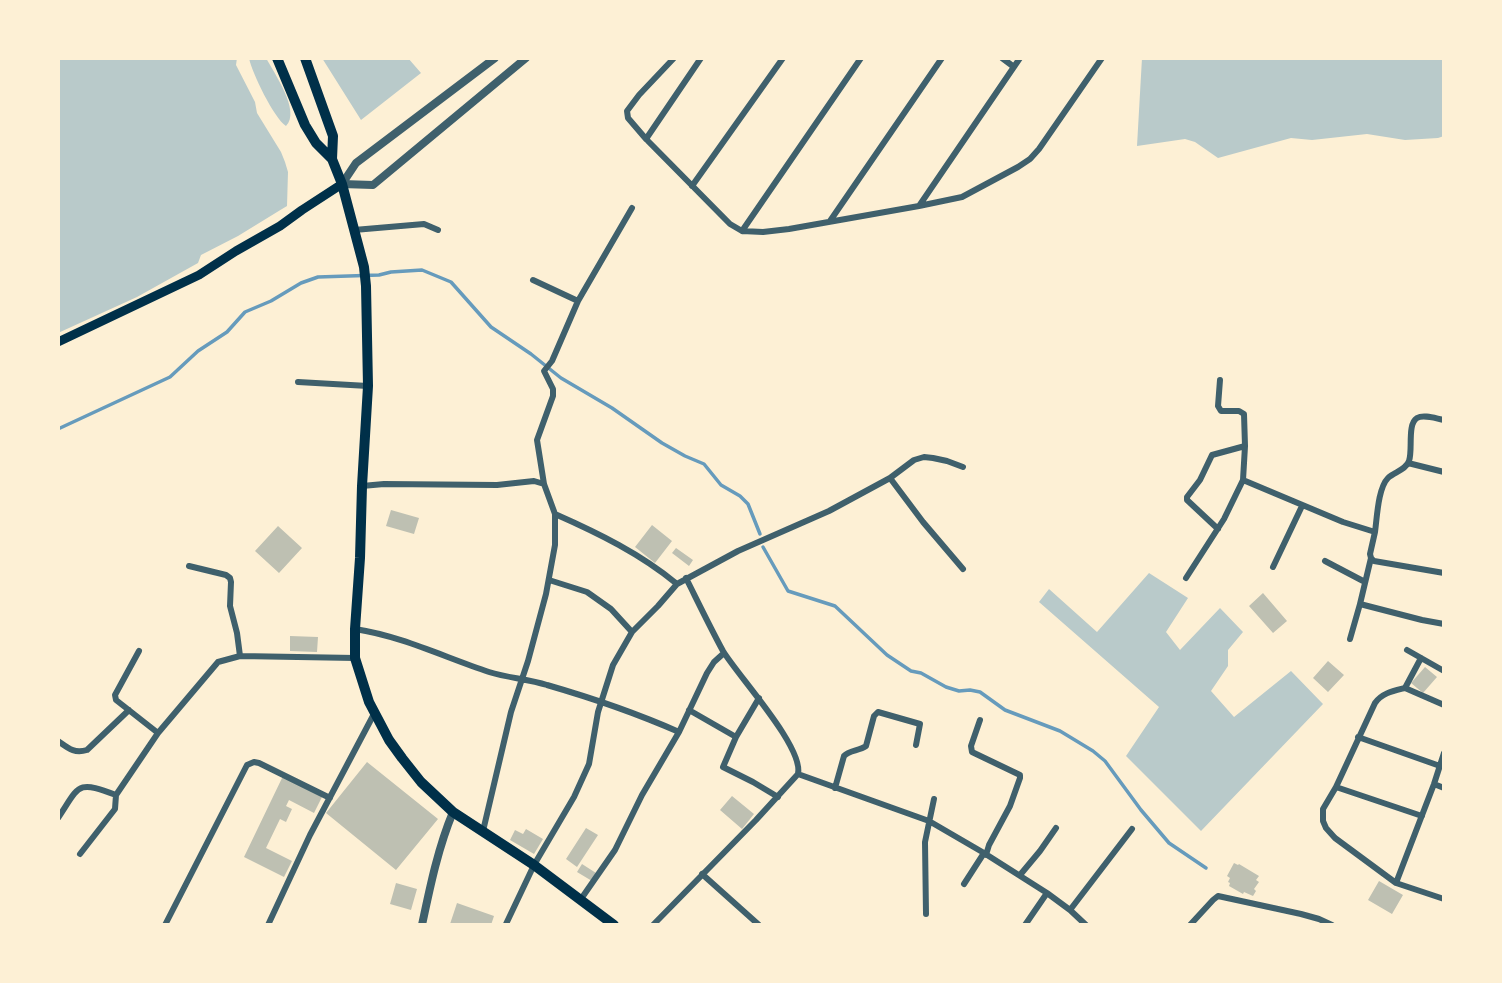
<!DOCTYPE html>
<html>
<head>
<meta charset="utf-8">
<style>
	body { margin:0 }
	#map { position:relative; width:1502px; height:983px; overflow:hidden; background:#fdf0d5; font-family:Barlow,sans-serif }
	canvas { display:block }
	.frame { position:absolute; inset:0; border:60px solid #fdf0d5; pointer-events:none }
</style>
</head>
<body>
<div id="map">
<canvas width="1502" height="983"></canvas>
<div class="frame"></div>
</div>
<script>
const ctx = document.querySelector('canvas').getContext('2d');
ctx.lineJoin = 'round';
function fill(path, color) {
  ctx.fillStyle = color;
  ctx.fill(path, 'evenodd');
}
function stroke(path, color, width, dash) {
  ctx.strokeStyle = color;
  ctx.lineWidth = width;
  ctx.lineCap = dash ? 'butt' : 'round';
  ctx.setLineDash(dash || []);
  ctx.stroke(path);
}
const green = new Path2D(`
	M58 58H237L236 65 255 102 257 113 281 152 285 162 288 172 287 206 282 209 238 236 201 255 198 263 137 297 58 333Z
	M249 58H266C274 73 301 111 286 126 274 118 252 73 249 58Z
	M322 58H408L421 73 361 120Z
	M1142 58H1444V136L1438 138 1405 140 1367 134 1312 140 1291 138 1218 158 1195 142 1185 139 1137 146Z
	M1149 573 1188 598 1166 632 1180 650 1220 608 1243 632 1228 650V666L1211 691 1234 717 1291 671 1323 704 1201 831 1126 756 1159 707 1039 602 1049 589 1097 632Z`);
const stream = new Path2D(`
	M58 429 170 377 198 351 227 332 245 312 271 301 301 283 318 277 379 275 391 272 422 270 451 282 491 327 531 354 561 378 612 408 662 443 685 456 704 464 721 485 740 496 748 504 760 534
	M763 547 788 591 835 606 887 655 911 671 921 673 946 687 959 691 970 690 980 692 1005 710 1060 731 1093 751 1105 761 1141 810 1169 843 1206 868`);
const building = new Path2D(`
	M391 510 419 518 414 534 386 526Z
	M652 525 672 541 655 563 635 547Z
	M278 526 302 548 279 573 255 551Z
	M676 548 693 560 689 566 672 553Z
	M1263 593 1287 621 1273 633 1249 606Z
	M290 636 318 637 317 652 290 651Z
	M1328 661 1344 675 1328 692 1313 678Z
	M1425 667 1437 677 1423 693 1411 683Z
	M367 762 438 819 396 870 326 813Z
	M283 776 323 795 314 813 289 800 286 806 292 809 286 822 280 819 266 848 292 861 284 877 244 857Z
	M732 796 754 814 742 829 720 810Z
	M586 828 598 835 577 867 566 859Z
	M526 829 543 839 534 854 510 840 515 830 523 834Z
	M1234 863 1238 865 1239 864 1259 876 1256 880 1259 882 1254 889 1256 891 1253 896 1244 892 1243 894 1229 886 1230 883 1228 882 1230 878 1227 876Z
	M582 864 596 873 592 881 577 872Z
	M1379 881 1403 895 1392 914 1368 900Z
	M396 883 417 889 411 910 390 904Z
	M457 903 494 916 491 925 450 924Z`);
const minor = new Path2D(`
	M701 58 646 139 730 224 742 231 763 232 789 229 919 206 1020 58
	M1002 58 1014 67
	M646 139 628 118 627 111 639 95 674 58
	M692 186 783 58
	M919 206 962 197 1018 167 1030 159 1039 149 1102 58
	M830 221 942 58
	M354 230 424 224 438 230
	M742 231 861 58
	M533 280 578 301
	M1220 380 1218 406 1221 411H1239L1244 414 1245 446 1243 480
	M298 382 368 386
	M1408 463 1444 472
	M890 478 923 522 963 569
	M362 486 384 484 497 485 534 481 544 484
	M555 514C598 533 641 554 677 584
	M1218 529 1187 500V497L1200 480 1212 455 1245 446
	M1375 532C1377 518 1378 488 1388 478 1394 472 1406 470 1409 461 1413 450 1407 424 1417 418 1424 414 1437 419 1444 420
	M1371 558 1360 604 1422 620 1444 624
	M1325 561 1365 582
	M189 566 226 575 230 578 231 582 230 606 237 633 240 656
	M1273 567 1302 506
	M686 578C698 602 710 627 723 651 738 676 804 747 798 774
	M1186 578 1224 519 1243 480 1343 522 1375 532 1370 554 1371 558 1374 561 1444 573
	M549 580 587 592 611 609 632 632
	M355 629C401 636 444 657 489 672 508 678 528 679 547 685 592 698 636 713 679 732
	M1350 639 1360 604
	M1407 650 1444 671
	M139 651 115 695 116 700 158 733
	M1421 658 1405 688C1393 691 1382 693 1375 703L1336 787 1323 809V821L1326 828 1335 838 1396 883 1444 899
	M1405 688 1444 705
	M689 710 736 737 723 767 753 782 778 797
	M980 720 971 746 972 752 1020 775V778L1010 806 989 845 986 855
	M736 737 759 698
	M1358 737 1440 766
	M58 741C68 748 74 754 87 750L129 710
	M798 774 929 821 984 853 1047 893 1070 910 1086 925
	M1434 784 1444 788
	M1336 787 1422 816
	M835 788 844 756C849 750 859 751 866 746L874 716 878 712 920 724 916 745
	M58 818C80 785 76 780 116 795L158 733 218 662 240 656 355 658
	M483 831 511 712 528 661 546 594 555 545V514L544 484 537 440 553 396V389L544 371 552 361 578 301 632 208
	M80 854 115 809 116 795
	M702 874 759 925
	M1020 875 1040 851 1056 828
	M1396 883 1434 784 1444 753
	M964 884 984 853
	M581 899 615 850 642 795 679 732 707 673 714 662 724 653
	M1070 910 1132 829
	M926 914 925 842 934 799
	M506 924 534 865 574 797 589 764 598 712 613 665 632 632 658 606 677 584 738 551 829 511 890 478 914 460 924 457 933 458 947 461 963 467
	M165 925 247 765 254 762 259 763 330 798
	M268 925 310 835 375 712
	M653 925 756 820 798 774
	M1025 925 1047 893
	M1190 925 1213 900 1218 896 1301 914 1319 919 1332 925`);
const tertiary = new Path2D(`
	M342 184 373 185 526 58
	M342 184 356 163 495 58
	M422 925C430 887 438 848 453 812`);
const secondary = new Path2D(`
	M58 342 199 275 236 251 280 226 302 210 342 184`);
const primary = new Path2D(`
	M277 58 305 125 316 143 332 159 342 184 364 267 366 286 368 386 362 486 360 558 355 629V658L369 702 389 740 402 758 421 782 453 812 534 865 614 925
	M305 58 333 136 332 159`);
fill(green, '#b9caca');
stroke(stream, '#669bbc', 3.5);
fill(building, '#bec0b2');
stroke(minor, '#3f606c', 6);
stroke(tertiary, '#3f606c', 8);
stroke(secondary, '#003049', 9);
stroke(primary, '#003049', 10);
</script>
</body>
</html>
